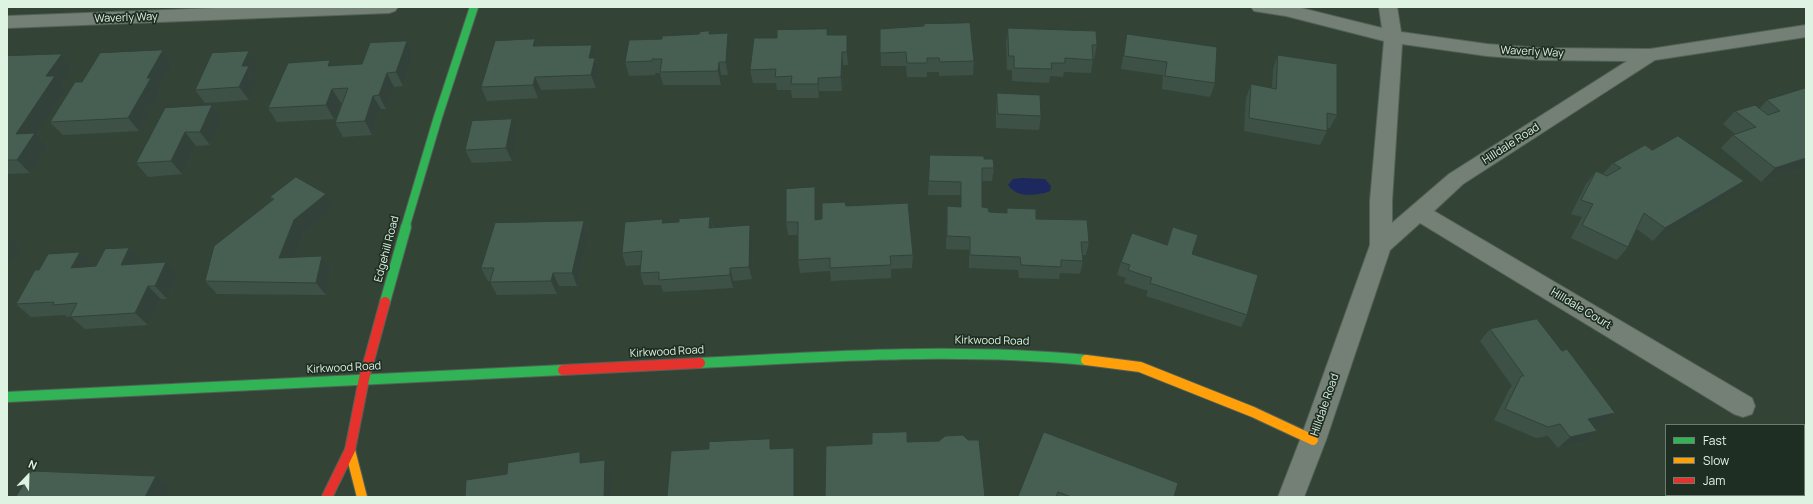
<!DOCTYPE html>
<html>
<head>
<meta charset="utf-8">
<style>
	body { margin:0 }
	#map { position:relative; width:1813px; height:504px; overflow:hidden; background:#334437; font-family:Manrope,sans-serif }
	canvas { display:block }
	.frame { position:absolute; inset:0; border:8px solid #dff3e3; pointer-events:none }
	.legend { position:absolute; left:1665px; top:424px; width:140px; height:72px; box-sizing:border-box; background:#1f2e22; border:1px solid #6c7d6f; margin:0; padding:5px 7px; list-style:none; font-size:12px; color:#dff3e3 }
	.legend li { display:flex; align-items:center; gap:8px; height:20px }
	.legend b { width:20px; border:1px solid #6c7d6f }
	.north { position:absolute; left:8px; top:456px; width:40px; height:40px; -webkit-text-stroke:3px #1f2e22; paint-order:stroke; rotate:23deg; font-size:11px; font-weight:700; line-height:16px; text-align:center; color:#dff3e3 }
	.north::after { content:''; display:block; margin:auto; width:14px; height:18px; background:#dff3e3; clip-path:polygon(50% 0,100% 100%,50% 72%,0 100%) }
</style>
</head>
<body>
<div id="map">
<canvas width="1813" height="504"></canvas>
<div class="frame"></div>
<ul class="legend">
<li><b style="height:5px;background:#30b455"></b>Fast</li>
<li><b style="height:5px;background:#ff9f0a"></b>Slow</li>
<li><b style="height:5px;background:#e5322d"></b>Jam</li>
</ul>
<div class="north">N</div>
</div>
<script>
const ctx = document.querySelector('canvas').getContext('2d');
ctx.lineJoin = 'round';
function fill(path, color) {
  ctx.fillStyle = color;
  ctx.fill(path, 'evenodd');
}
function stroke(path, color, width, dash) {
  ctx.strokeStyle = color;
  ctx.lineWidth = width;
  ctx.lineCap = dash ? 'butt' : 'round';
  ctx.setLineDash(dash || []);
  ctx.stroke(path);
}
function label(font, color, halo, rows, align = 'center') {
  ctx.font = font + ' Manrope,sans-serif';
  ctx.lineWidth = 3.5;
  ctx.setLineDash([]);
  ctx.textBaseline = 'middle';
  ctx.strokeStyle = halo;
  ctx.fillStyle = color;
  for (const [text, x, y, turn = 0] of rows) {
    ctx.save();
    ctx.translate(x, y);
    ctx.rotate((+turn || 0) * Math.PI / 180);
    ctx.textAlign = isNaN(turn) ? turn : align;
    if (halo) ctx.strokeText(text, 0, 0);
    ctx.fillText(text, 0, 0);
    ctx.restore();
  }
}
const water = new Path2D(`
	M1022 178 1045 179 1051 186 1050 191C1045 194 1026 196 1021 194 1016 193 1011 189 1008 185L1013 179Z`);
const street = new Path2D(`
	M242 7H398L395 11 389 13 7 28V16Z
	M1251 7H1297L1382 28 1379 7H1397L1401 32 1487 44 1540 48 1650 49 1806 25V37L1655 60 1463 184 1434 211 1752 398 1755 406 1752 414 1743 417 1734 414 1420 223 1390 250 1326 440 1304 497H1278L1300 440 1370 245V201L1384 41 1286 16 1254 11ZM1402 44 1487 56 1540 60 1627 61 1449 174 1392 223V201Z`);
const fastFar1 = new Path2D(`
	M405 228 438 117 474 7`);
const fast = new Path2D(`
	M385 302 406 227
	M700 363C829 356 957 348 1086 360
	M7 397 563 370`);
const slow = new Path2D(`
	M1086 360 1140 367 1253 412 1313 440
	M350 450 362 497`);
const jam = new Path2D(`
	M563 370 700 363
	M327 497 350 450 364 379 385 302`);
const wall = new Path2D(`
	M1008 28 1097 45 1094 59H1093L1091 73 1064 72 1063 77 1050 76 1049 83 1012 81V70H1007L1006 42Z
	M880 29 974 61 973 75 939 76V72H927V77H907L906 66H881Z
	M710 34 730 47 728 75H721V85H663L660 73H655V75L629 76 625 62Z
	M1127 34 1215 83 1210 97 1162 89 1163 75 1121 69Z
	M828 35 848 48V65H843L842 91H819V98H792L791 90H777L776 83H753L750 70 777 38Z
	M535 39 538 46 596 59V60L599 72 596 88 541 90 538 98 487 101 481 87Z
	M407 41 413 55 403 86 394 87 386 109H381L372 135 343 137 335 123 342 102 341 103 334 119 277 122 268 108 362 64Z
	M163 50 173 64 159 89 161 91 139 131 63 135 50 122 82 82Z
	M62 54 73 67 62 84 67 89 37 135 48 146 30 173 7 174V56Z
	M1278 55 1337 115 1330 128H1327V131L1320 145 1244 131 1246 98 1251 84 1272 88 1273 69Z
	M258 65 254 74 258 79 249 100 205 103 195 90Z
	M1806 88V167L1761 182 1721 148 1733 135 1735 134 1723 124 1735 111 1760 108 1767 100Z
	M997 93 1041 116 1039 130 996 128V107Z
	M212 105 222 119 210 145 196 146 182 174 148 177 136 163Z
	M518 133 512 161 472 163 465 150Z
	M1652 150 1731 194 1653 241 1637 229 1628 247 1617 260 1571 238 1582 217 1571 214 1586 184 1596 171 1603 174 1613 163Z
	M930 155 984 159 994 168 992 181H982V207L989 212 1007 213V208L1036 219 1089 242 1086 255H1082L1083 261 1080 274 1060 273 1059 279 1019 278 1018 270 969 268V250L946 249 947 206 961 207V195H928Z
	M270 197 335 207 304 233 295 258 322 256 332 269 326 295 217 294 205 281 272 200Z
	M816 201V220L822 219 846 206 913 255 912 268 891 269V278L831 281 830 271 800 273 798 260V235H788L786 222Z
	M710 217 713 227 753 238 752 279 733 281V288L663 292 661 285H644L640 273 641 265 626 266 622 253 664 223 679 222Z
	M584 221 589 234 577 286H559L557 294 497 295 490 282V281H488L481 268Z
	M80 252 93 264 92 266 142 261 141 263 178 274 167 299H161L148 325 85 329 71 317H67L65 315 31 317 16 304 39 270Z
	M1192 254 1247 315 1241 327 1146 296 1148 291 1124 283 1126 278 1117 275 1121 262Z
	M1490 329 1562 351 1615 413 1602 424 1594 426 1584 442 1558 448 1548 436 1536 438 1494 420 1510 388 1512 386 1480 341Z
	M1044 432 1174 497H1018Z`);
const shadedWall = new Path2D(`
	M728 33 730 47 728 75 726 62Z
	M847 35 848 48V65L847 52Z
	M535 39 540 53 533 46Z
	M407 41 413 55 403 86 396 72Z
	M592 45 599 72 596 88 591 75 589 58Z
	M163 50 173 64 159 89 161 91 139 131 128 118 147 78Z
	M249 51 258 65 254 74 258 79 249 100 239 87 242 66Z
	M842 52 843 65 842 91 841 77Z
	M62 54 73 67 62 84 67 89 37 135 48 146 30 173 17 160 16 134 46 76Z
	M330 60 338 74 328 66Z
	M719 62 721 75V85L718 71Z
	M387 73 394 87 386 109 379 95Z
	M535 77 541 90 538 98 533 85Z
	M818 78 819 91V98L818 84Z
	M332 89 341 103 334 119 326 105Z
	M373 96 381 109 372 135 365 121Z
	M212 105 222 119 210 145 200 132Z
	M512 119 518 133 512 161 506 148Z
	M185 132 196 146 182 174 171 161Z
	M1806 158V167L1761 182 1775 168Z
	M1744 181 1731 194 1653 241 1665 228Z
	M815 187 816 201 817 233 815 220Z
	M326 194 335 207 304 233 290 271 279 258 294 220Z
	M710 217 713 230 709 228Z
	M584 221 589 234 577 286 572 273Z
	M750 225 753 238 752 279 749 267Z
	M8 237 23 250 7 266V238Z
	M129 248 142 261 134 277 121 265Z
	M80 252 93 264 85 280 71 268Z
	M322 256 332 269 326 295 316 283Z
	M166 262 178 274 167 299 155 286Z
	M730 268 733 281V288L730 275Z
	M553 273 559 286 557 294 551 281Z
	M148 286 161 299 148 325 135 313Z
	M1615 413 1602 424 1576 431 1588 419Z
	M1597 431 1584 442 1558 448 1570 437Z
	M770 439 772 450 770 449Z
	M794 448 796 459V497H794Z
	M580 452 586 463H580Z
	M605 460 611 471 610 497H604Z
	M156 476 170 487 165 497H145Z`);
const building = new Path2D(`
	M970 23 974 61 940 62 939 58H927V63H907L906 52 880 53V29L924 26V24Z
	M1008 28 1096 31 1097 45H1092L1093 60 1065 58V63H1051L1052 69 1014 68V56H1009Z
	M827 29V35H847V52H842L841 77 818 78V84H791L792 76 775 77 776 69 750 70 754 38H777V30Z
	M709 31V34L728 33 726 62H719L718 71 660 72 662 59H652V61L625 62 629 40 662 39V36L699 34 700 32Z
	M1127 34 1217 47 1215 83 1165 76 1167 62 1124 56Z
	M535 39 533 46 592 45 589 58H595L591 75 535 77 533 85 481 87 495 41Z
	M407 41 396 72 387 73 379 95 373 96 365 121 335 123 348 88 332 89 326 105 268 108 288 63 330 60 328 66 362 64 370 43Z
	M163 50 147 78H151L128 118 50 122 75 82H82L100 53Z
	M249 51 242 66H249L239 87 195 90 212 53Z
	M62 54 46 76H55L16 134 35 133 17 160H7V56Z
	M1278 55 1337 64V115L1327 113V131L1249 118 1251 84 1276 89Z
	M1806 88V158L1775 168 1733 135 1756 127 1735 111 1755 105 1768 115 1780 111 1767 100Z
	M997 93 1040 95 1041 116 998 114Z
	M212 105 200 132H185L171 161 136 163 165 108Z
	M512 119 506 148 465 150 472 121Z
	M1678 136 1744 181 1665 228 1644 213 1628 247 1582 225 1593 204 1581 200 1596 171 1607 176 1621 168 1613 163 1645 145 1652 150Z
	M930 155 984 156V159H993L994 168H982V207L988 208 989 212 1007 213V208L1036 209V219L1087 220 1089 242H1081L1083 261 1061 260V267L1021 265 1020 257 970 255V237L947 236V206L961 207V182L929 181Z
	M296 177 326 194 294 220 279 258 322 256 316 283 205 281 214 246 274 199 270 197Z
	M815 187V220L822 219V203L845 202 846 206 908 203 913 255 890 256 891 265 830 268V258L798 260V222H786V189Z
	M710 217 709 228 750 225 749 267 730 268V275L659 280V272L640 273 642 251 622 253 625 222 663 219 662 223 679 222V219Z
	M584 221 572 273H553L551 281 490 282 494 268H481L495 223Z
	M1173 227 1198 235 1192 254 1258 275 1247 315 1150 283 1152 278 1128 270 1130 265 1121 262 1132 233 1167 245Z
	M129 248 121 265 166 262 155 286H148L135 313 70 317 77 303 53 305 54 302 16 304 35 270H39L48 254 80 252 71 268 96 266 105 249Z
	M1537 319 1562 351 1567 349 1615 413 1588 419 1597 431 1570 437 1560 424 1548 427 1505 409 1521 376H1524L1490 329Z
	M907 432V442L939 441 945 436 963 435 968 440H979L985 497H825L826 446 872 444V433Z
	M1044 432 1178 483 1174 497H1071L1058 492 1056 497H1018Z
	M770 439V449L794 448V497H667L671 451 709 449V442Z
	M580 452V463L605 460 604 497H465L466 480 507 474 508 463Z
	M32 471 156 476 145 497H16Z`);
const streetNames = [
	["Waverly Way",126,18,-2],
	["Waverly Way",1532,52,3],
	["Hilldale Road",1511,144,-33],
	["Edgehill Road",387,249,-75],
	["Hilldale Court",1581,309,31],
	["Kirkwood Road",992,341,1],
	["Kirkwood Road",667,352,-3],
	["Kirkwood Road",344,368,-3],
	["Hilldale Road",1325,405,-71]
];
fill(water, '#1c285e');
stroke(street, '#526256', 2);
stroke(fastFar1, '#526256', 10);
stroke(fast, '#526256', 12);
stroke(slow, '#526256', 12);
stroke(jam, '#526256', 12);
fill(street, '#748076');
stroke(fastFar1, '#30b455', 8);
stroke(fast, '#30b455', 10);
stroke(slow, '#ff9f0a', 10);
stroke(jam, '#e5322d', 10);
fill(wall, '#3d5147');
fill(shadedWall, '#32423a');
fill(building, '#475e53');
stroke(building, '#32423a', 1);
label('11px', '#dff3e3', '#1f2e22', streetNames);
</script>
</body>
</html>
